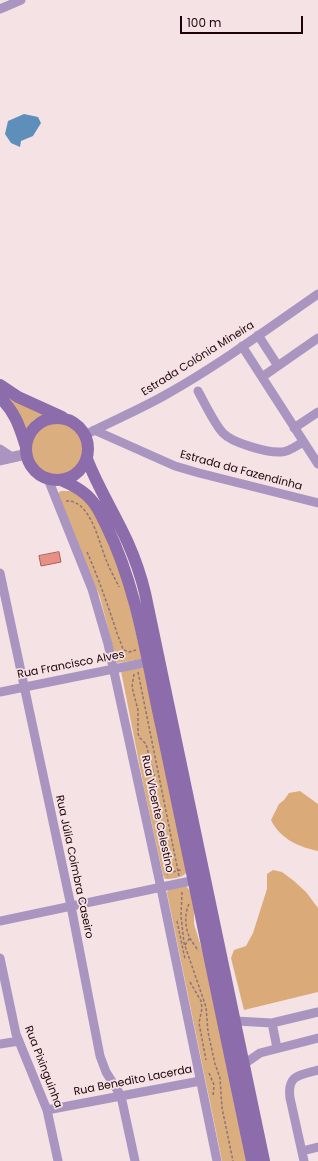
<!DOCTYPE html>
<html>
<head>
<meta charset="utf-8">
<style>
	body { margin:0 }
	#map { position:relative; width:318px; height:1161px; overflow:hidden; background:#f5e2e5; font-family:Poppins,sans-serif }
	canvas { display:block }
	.scale { position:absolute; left:180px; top:16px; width:123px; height:18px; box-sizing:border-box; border:2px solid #20030a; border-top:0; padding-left:5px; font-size:12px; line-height:14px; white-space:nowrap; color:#20030a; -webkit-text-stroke:3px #f5e2e5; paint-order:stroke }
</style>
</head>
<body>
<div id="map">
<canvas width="318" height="1161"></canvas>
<div class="scale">100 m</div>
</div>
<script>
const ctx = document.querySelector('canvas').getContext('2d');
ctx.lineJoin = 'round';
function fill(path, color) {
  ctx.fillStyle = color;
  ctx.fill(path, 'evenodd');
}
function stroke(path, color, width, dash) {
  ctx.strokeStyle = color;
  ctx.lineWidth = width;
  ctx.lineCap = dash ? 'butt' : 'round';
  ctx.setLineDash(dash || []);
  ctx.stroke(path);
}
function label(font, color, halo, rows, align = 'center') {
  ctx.font = font + ' Poppins,sans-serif';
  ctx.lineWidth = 3.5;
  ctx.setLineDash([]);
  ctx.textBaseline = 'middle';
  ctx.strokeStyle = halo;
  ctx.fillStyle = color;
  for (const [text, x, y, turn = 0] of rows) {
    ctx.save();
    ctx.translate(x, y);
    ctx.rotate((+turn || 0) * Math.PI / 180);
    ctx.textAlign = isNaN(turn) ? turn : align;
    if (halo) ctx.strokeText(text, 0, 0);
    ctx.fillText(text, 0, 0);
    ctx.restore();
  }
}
const green = new Path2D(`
	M0 391 46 414 34 420 24 431Z
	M30 449a27 27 0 1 1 54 0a27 27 0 1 1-54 0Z
	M61 491H70L77 494 91 506 110 545 126 590 142 659 117 663 100 597 57 494Z
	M144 666 187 872C183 878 172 879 165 879L163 875 144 788 121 671Z
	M186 886 190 891 194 908V924L207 966 249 1161H222L167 893 168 890Z`);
const forest = new Path2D(`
	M300 791 318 804V851C299 847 280 839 271 820L279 804 284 800 289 793Z
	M273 870 282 872 294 881 306 892 318 908V992L244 1010 231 958 234 950 246 946 253 933 267 889V874Z`);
const water = new Path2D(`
	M24 114 38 117 41 123 33 136 21 141 20 147 11 143 5 134 8 121Z`);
const building = new Path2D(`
	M59 552 61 562 41 566 39 556Z`);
const path = new Path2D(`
	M66 501C91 499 99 544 107 562 110 570 115 578 119 587
	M87 552C98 577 107 603 116 630 119 640 124 648 125 659
	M124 650 129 652 136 650
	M138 672 179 876
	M134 674 132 687 138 710V734L140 738 146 744 155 779 151 791 168 877
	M168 873 181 870
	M182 892 181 916 184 943 206 1007 208 1032 215 1064 220 1078 222 1108 233 1161
	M189 904C184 914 185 930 191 940 193 943 196 947 198 951
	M177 921 185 959
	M185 945 190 938
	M190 982 201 1001 202 1008 199 1023 206 1060
	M209 1073 214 1085 213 1096`);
const minor = new Path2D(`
	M0 9 21 0
	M258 335 278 366
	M242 346 318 464
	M262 377 318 338
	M198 391C204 402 215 425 223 433 232 443 268 453 281 452 289 452 296 446 303 442
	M294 428 318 412
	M94 430 175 466 199 473 318 503
	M85 435C112 421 141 409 167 394 220 364 269 328 318 294
	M0 449 12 457
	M48 479 92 589 108 644 161 888 217 1161
	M0 573 71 906 100 1056 106 1072 121 1096 135 1161
	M0 692 148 662
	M0 921 200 879
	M0 958 16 1034 47 1110 58 1161
	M236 1021 272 1023 318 1012
	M272 1023 277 1048
	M0 1044 19 1041
	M244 1064 260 1053 318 1038
	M47 1110 200 1081
	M302 1151 318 1147
	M304 1161 290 1098C287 1075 299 1075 318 1070`);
const tertiary = new Path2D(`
	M0 460 27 454`);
const secondary = new Path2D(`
	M0 385 18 397 62 417
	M0 398C15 411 20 428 26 447
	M26 449a31 31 0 1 1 62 0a31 31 0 1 1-62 0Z
	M87 459C98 488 115 514 128 543 135 559 141 576 145 593L264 1161
	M61 480C73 485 85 491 93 502 99 509 103 519 107 527 138 590 147 662 162 729 193 873 223 1017 252 1161`);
const streetNames = [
	["Estrada Colônia Mineira",198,359,-32],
	["Estrada da Fazendinha",241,471,15],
	["Rua Francisco Alves",71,665,-11],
	["Rua Vicente Celestino",157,814,78],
	["Rua Júlia Coimbra Caseiro",74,867,78],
	["Rua Pixinguinha",43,1067,69],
	["Rua Benedito Lacerda",133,1081,-11]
];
fill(green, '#dbae80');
fill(forest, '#daab79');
fill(water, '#5e8fbb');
fill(building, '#e79086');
stroke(building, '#b05f57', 1);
stroke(path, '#8c7479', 1.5, [3, 2]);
stroke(minor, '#aa95c0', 9);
stroke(tertiary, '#aa95c0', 11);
stroke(secondary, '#8c6caa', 12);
label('11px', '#20030a', '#f5e2e5', streetNames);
</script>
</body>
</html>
